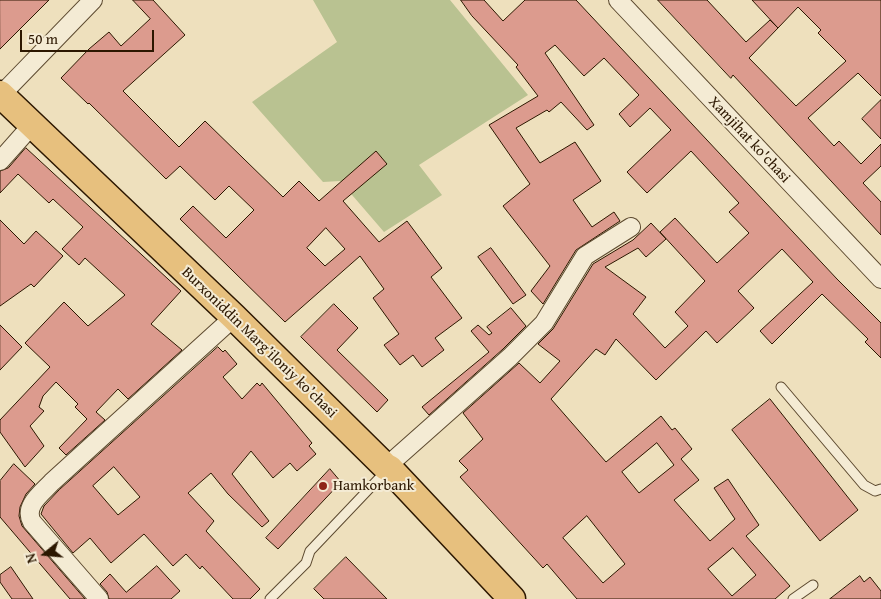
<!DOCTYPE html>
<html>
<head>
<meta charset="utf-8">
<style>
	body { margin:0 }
	#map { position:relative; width:881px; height:599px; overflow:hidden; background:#eee0bd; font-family:"Gentium Book Plus",serif }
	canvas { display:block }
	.north { position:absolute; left:20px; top:529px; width:50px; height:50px; -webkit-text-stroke:4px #f4ebd4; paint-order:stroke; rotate:253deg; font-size:14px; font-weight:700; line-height:20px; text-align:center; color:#2c1700 }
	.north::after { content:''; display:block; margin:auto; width:18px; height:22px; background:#2c1700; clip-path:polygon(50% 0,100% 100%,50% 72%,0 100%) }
	.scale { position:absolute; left:20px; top:30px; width:134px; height:22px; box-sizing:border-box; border:2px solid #2c1700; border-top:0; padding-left:6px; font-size:15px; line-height:18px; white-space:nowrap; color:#2c1700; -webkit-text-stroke:4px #f4ebd4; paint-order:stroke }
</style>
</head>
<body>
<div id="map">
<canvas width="881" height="599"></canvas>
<div class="north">N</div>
<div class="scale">50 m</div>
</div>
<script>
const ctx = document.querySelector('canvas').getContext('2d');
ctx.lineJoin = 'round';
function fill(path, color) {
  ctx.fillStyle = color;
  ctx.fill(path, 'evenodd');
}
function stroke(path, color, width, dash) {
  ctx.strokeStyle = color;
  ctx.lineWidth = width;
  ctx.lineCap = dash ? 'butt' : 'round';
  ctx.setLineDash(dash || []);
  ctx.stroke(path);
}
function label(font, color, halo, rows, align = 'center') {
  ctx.font = font + ' "Gentium Book Plus",serif';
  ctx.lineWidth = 4;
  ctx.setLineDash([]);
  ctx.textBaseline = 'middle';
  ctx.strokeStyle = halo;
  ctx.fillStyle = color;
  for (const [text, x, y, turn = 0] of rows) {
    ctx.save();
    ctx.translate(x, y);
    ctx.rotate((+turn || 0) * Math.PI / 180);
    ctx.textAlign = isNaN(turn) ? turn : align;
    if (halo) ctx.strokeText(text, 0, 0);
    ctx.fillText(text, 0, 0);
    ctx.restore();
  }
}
const green = new Path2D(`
	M313 0H450L528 95 419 165 442 195 384 232 340 181 323 182 252 102 337 42Z`);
const building = new Path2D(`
	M0 0H49L0 49Z
	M133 0H153L185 35 123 91 179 147 205 121 283 197 299 181 319 201 376 151 387 164 343 201 379 242 407 221 442 268 431 277 462 318 435 338 444 350 422 367 413 355 400 365 384 345 399 334 373 298 384 289 360 256 285 322 180 219 193 206 226 238 254 210 229 186 215 200 180 166 166 179 89 103 88 104 61 78 89 49 109 32 121 46 150 19ZM326 228 345 249 325 266 307 248Z
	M461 0H484L503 21 525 0H576L837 279 881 323V358L865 342 868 339 822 294 772 344 760 331 813 282 782 249 738 291 754 308 717 343 706 331 656 380 616 339 605 355 596 349 551 399 606 462 661 416 672 430 675 428 692 449 681 459 699 480 674 500 710 541 735 519 714 488 728 479 759 525 746 536 790 586 775 599H577L547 564 543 568 460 477 468 470 459 461 483 439 463 413 519 363 540 383 560 361 538 344 553 329 593 264 633 240 651 223 666 239 646 257 638 248 605 267 646 297 633 314 665 348 688 326 675 312 705 281 660 232 675 218 717 263 749 233 729 212 739 203 691 151 647 193 627 172 671 130 650 108 630 127 619 114 639 95 604 58 584 76 555 45 545 53 594 125 587 130 561 102 549 112 547 110 516 128 540 163 575 142 601 181 573 200 592 227 614 212 620 221 576 250 543 304 531 291 550 266 503 206 530 184 489 125 538 96 516 67 518 65 472 16ZM657 443 674 465 639 493 622 472ZM587 516 625 564 603 583 563 538ZM733 548 756 575 732 596 708 569Z
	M658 0H707L746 42 770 20 778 28 749 58 796 106 846 61 818 33 821 30 798 7 778 28 752 0H881V96L858 73 808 118 834 146 839 141 861 164 881 144V166L863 183 881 202V235L733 75 731 78Z
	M881 100V139L862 119Z
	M26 148 181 291 151 324 182 350 128 399 118 389 96 412 105 420 66 455 59 448 87 419 75 407 78 404 56 382 43 396 39 407 44 411 30 426 44 446 25 467 0 432V420L50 367 25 343 64 302 88 326 125 295 85 258 79 265 62 249 83 227 53 199 49 203 18 174 0 193V171L8 168Z
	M0 220 24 244 36 231 63 256 34 287 31 284 0 306Z
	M491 248 526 295 513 304 478 257Z
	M334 304 358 328 337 350 388 400 377 412 301 337Z
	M511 308 526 326 503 349 429 415 422 407 489 352 471 331 478 325 489 335 492 333 487 327Z
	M0 325 22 347 0 370Z
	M218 347 223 352 225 350 237 364 223 377 242 399 257 383 260 386 262 383 312 443 309 446 316 454 297 471 290 463 273 478 251 451 232 474 269 521 262 527 228 494 211 473 188 493 214 521 206 531 260 589 250 599H233L202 566 200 569 186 554 173 566 144 534 111 563 90 538 73 553 41 514 44 506 59 490ZM114 467 140 497 118 515 93 486Z
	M770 399 858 510 820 541 732 430Z
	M14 464 35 484 26 494 20 507 19 516 22 526 85 599H70L0 517V481Z
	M330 469 341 482 278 549 266 538Z
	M346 557 387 599H324L314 589Z
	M157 566 180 591 171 599H109L107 592 100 584 110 574 126 592Z
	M11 567 33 599H12L0 582V575Z
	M860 576 864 582 870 577 881 591V599H830Z`);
const lane = new Path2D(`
	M781 387 864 485 875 491 881 489
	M270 599 306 563 310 551 386 471
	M793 599 813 585`);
const street = new Path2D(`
	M618 0 881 279
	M1 95 93 0
	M0 161 32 125
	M386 467 510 357 544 323 585 256 631 227
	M99 599 32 522C23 506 42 493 52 482L234 317`);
const primary = new Path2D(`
	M0 94 234 317 386 467 389 468 512 599`);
const markers = [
	[323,486,5,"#8f2418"]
];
const streetNames = [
	["Xamjihat ko'chasi",749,140,47],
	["Burxoniddin Marg’iloniy ko’chasi",259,343,44]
];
const poiNames = [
	["Hamkorbank",333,486]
];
fill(green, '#b9c291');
fill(building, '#dc9b8e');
stroke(building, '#2c1700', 1);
stroke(lane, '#5c492f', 11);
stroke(street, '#5c492f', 20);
stroke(primary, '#2c1700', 29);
stroke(lane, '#f4ebd4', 9);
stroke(street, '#f4ebd4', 18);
stroke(primary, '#e7c07e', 26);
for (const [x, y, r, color] of markers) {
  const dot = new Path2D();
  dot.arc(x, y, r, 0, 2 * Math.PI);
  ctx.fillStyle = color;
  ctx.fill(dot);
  stroke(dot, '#f4ebd4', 2);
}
label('15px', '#2c1700', '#f4ebd4', streetNames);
label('15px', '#2c1700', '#f4ebd4', poiNames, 'left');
</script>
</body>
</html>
